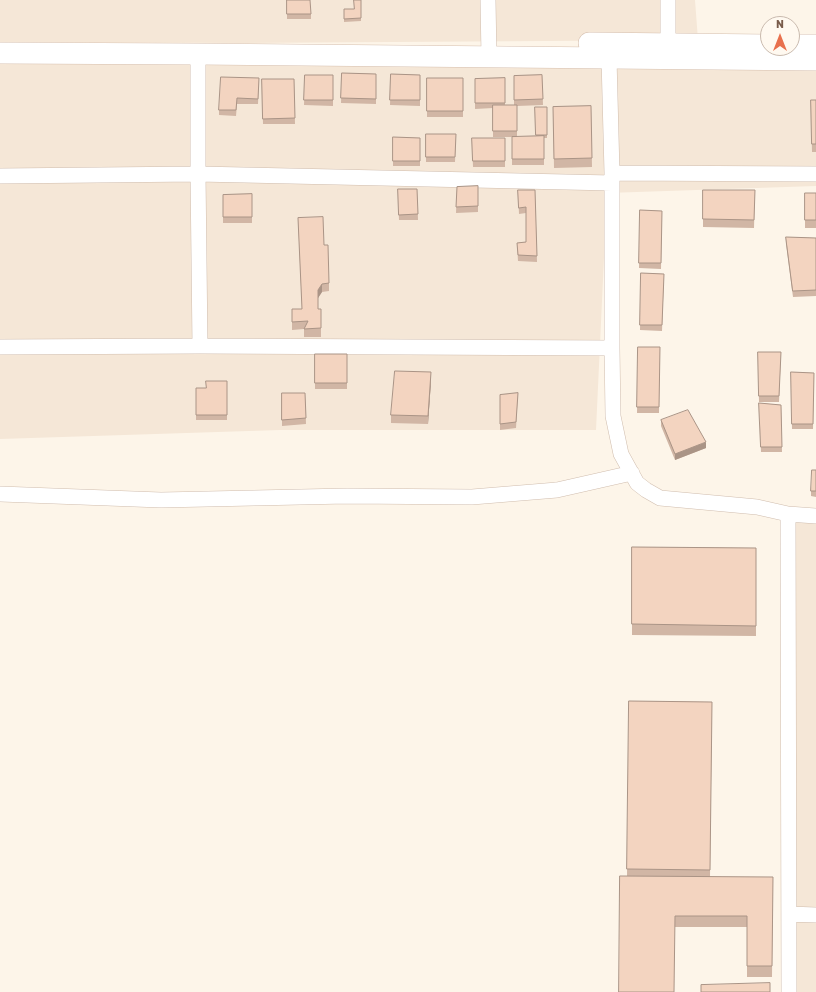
<!DOCTYPE html>
<html>
<head>
<meta charset="utf-8">
<style>
	body { margin:0 }
	#map { position:relative; width:816px; height:992px; overflow:hidden; background:#fdf5e9; font-family:Rubik,sans-serif }
	canvas { display:block }
	.north { position:absolute; left:760px; top:16px; width:40px; height:40px; box-sizing:border-box; background:#fff9f0; border:1px solid #c9baae; border-radius:50%; rotate:0deg; font-size:11px; font-weight:700; line-height:16px; text-align:center; color:#795c4b }
	.north::after { content:''; display:block; margin:auto; width:14px; height:18px; background:#e8704d; clip-path:polygon(50% 0,100% 100%,50% 72%,0 100%) }
</style>
</head>
<body>
<div id="map">
<canvas width="816" height="992"></canvas>
<div class="north">N</div>
</div>
<script>
const ctx = document.querySelector('canvas').getContext('2d');
ctx.lineJoin = 'round';
function fill(path, color) {
  ctx.fillStyle = color;
  ctx.fill(path, 'evenodd');
}
function stroke(path, color, width, dash) {
  ctx.strokeStyle = color;
  ctx.lineWidth = width;
  ctx.lineCap = dash ? 'butt' : 'round';
  ctx.setLineDash(dash || []);
  ctx.stroke(path);
}
const residential = new Path2D(`
	M0 0H695L698 40 242 43 0 42Z
	M816 45V186L607 193 596 430H280L0 439V58L792 48Z
	M788 514 816 515V992H791Z`);
const street = new Path2D(`
	M488 0 489 57
	M668 44V0
	M198 54V174L200 346
	M609 58 612 173V348L613 416 621 454 637 483 646 490 660 498 757 507 788 514 816 516
	M612 173 816 174
	M0 176 198 174 612 183
	M0 347 200 346 612 348
	M0 494 161 500 347 496 472 497 557 490 632 473
	M788 514 789 992
	M789 914 816 915`);
const secondary = new Path2D(`
	M589 43 768 45
	M792 45H816
	M0 53 198 54 816 60`);
const wall = new Path2D(`
	M287 0 311 14V19H287Z
	M344 9 361 18V21L344 22Z
	M342 73 376 74V104L341 103Z
	M391 74 420 75V106L390 105Z
	M305 75H333V106L304 105Z
	M542 75 543 105 517 106V137L536 136 535 107H547V138H544V165H512V137H493V108L475 109V79L505 78V105H514V76Z
	M259 78 258 104H237L236 116 219 115V110Z
	M427 78H463V117H427Z
	M262 79H294L295 124H263Z
	M811 100H816V152H812Z
	M591 106 592 167 554 168 553 107Z
	M426 134H456L455 162H426Z
	M393 137 420 138V166H393Z
	M472 138H505V167H473Z
	M478 186V212L456 213 457 187Z
	M398 189H417L418 220H399Z
	M518 190H535L537 262 518 261 517 243 526 242V213L519 214Z
	M703 190H755L754 228 703 227Z
	M805 193H816V228H805Z
	M252 194V223H223V195Z
	M640 210 662 211 661 269 639 268Z
	M298 218 324 245 329 283V291L322 292 318 298V309H321V337H304V329L292 330V309H302Z
	M786 237 816 238V296L793 297 786 243Z
	M641 273 664 274 662 331 640 330Z
	M638 347H660L659 413H637Z
	M758 352H781L779 402H759Z
	M315 354H347V389H315Z
	M791 372 814 373 813 429H792Z
	M227 381V420H196V388H206Z
	M431 381 428 424 391 423V415Z
	M282 393H305L306 424 282 426Z
	M518 393 516 428 500 430V395Z
	M759 403 781 405 782 452H761Z
	M661 420 706 448 675 460 661 426Z
	M816 470V497L811 496V491Z
	M632 547 756 548V636L632 635Z
	M629 701 712 702 710 877H773L772 977H747V927H675L627 876Z`);
const shadedWall = new Path2D(`
	M322 284V292L318 298V290Z
	M431 372V381L428 424V416Z
	M706 442V448L675 460V454Z`);
const building = new Path2D(`
	M287 0H310L311 14H287Z
	M354 0H361V18L344 19V9H354Z
	M342 73 376 74V99L341 98Z
	M391 74 420 75V100H390Z
	M305 75H333V100H304Z
	M542 75 543 99 514 100V76Z
	M221 77 259 78 258 99 237 98 236 110H219Z
	M427 78H463V111H427Z
	M505 78V103H475V79Z
	M262 79H294L295 118 263 119Z
	M811 100H816V144H812Z
	M493 105H517V131H493Z
	M591 106 592 158 554 159 553 107Z
	M535 107H547V135H536Z
	M426 134H456L455 157H426Z
	M544 136V159H512V137Z
	M393 137 420 138V161H393Z
	M472 138H505V161H473Z
	M478 186V206L456 207 457 187Z
	M398 189H417L418 214 399 215Z
	M518 190H535L537 256 518 255 517 243 526 242V207L519 208Z
	M703 190H755L754 220 703 219Z
	M805 193H816V220H805Z
	M252 194V217H223V195Z
	M640 210 662 211 661 263H639Z
	M323 217 324 245H328L329 283 322 284 318 290V309H321V328L304 329 308 321 292 322V309H302L298 218Z
	M786 237 816 238V290L793 291Z
	M641 273 664 274 662 325H640Z
	M638 347H660L659 407H637Z
	M758 352H781L779 396H759Z
	M315 354H347V383H315Z
	M395 371 431 372 428 416 391 415Z
	M791 372 814 373 813 424H792Z
	M206 381H227V415H196V388H206Z
	M282 393H305L306 418 282 420Z
	M518 393 516 422 500 424V395Z
	M759 403 781 405 782 447H761Z
	M688 410 706 442 675 454 661 420Z
	M812 470H816V491H811Z
	M632 547 756 548V626L632 624Z
	M629 701 712 702 710 870 627 869Z
	M620 876 773 877 772 966H747V916H675L674 992H619Z
	M770 983V992H701V985Z`);
fill(residential, '#f5e7d7');
stroke(street, '#d0bdae', 16);
stroke(secondary, '#d6bfae', 22);
stroke(street, '#fff', 15);
stroke(secondary, '#fff', 21);
fill(wall, '#d1b6a5');
fill(shadedWall, '#aa9486');
fill(building, '#f3d4c0');
stroke(building, '#aa9486', 1);
</script>
</body>
</html>
